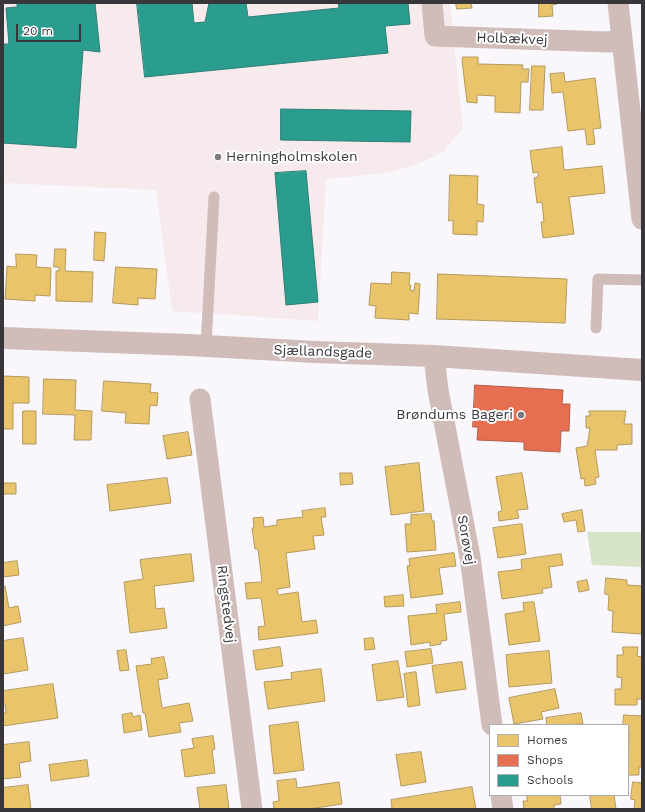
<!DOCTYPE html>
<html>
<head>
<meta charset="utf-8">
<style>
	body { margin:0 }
	#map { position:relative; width:645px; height:812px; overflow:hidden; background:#f9f7fc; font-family:"Work Sans",sans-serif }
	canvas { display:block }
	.frame { position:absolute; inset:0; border:4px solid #38363b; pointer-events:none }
	.legend { position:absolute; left:489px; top:724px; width:140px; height:72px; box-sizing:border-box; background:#fff; border:1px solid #afafb1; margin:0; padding:5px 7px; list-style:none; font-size:12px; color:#38363b }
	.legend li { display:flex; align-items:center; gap:8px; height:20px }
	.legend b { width:20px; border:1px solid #afafb1 }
	.scale { position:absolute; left:16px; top:24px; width:65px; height:18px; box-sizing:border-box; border:2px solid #38363b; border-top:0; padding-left:5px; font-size:12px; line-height:14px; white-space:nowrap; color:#38363b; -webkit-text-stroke:3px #fff; paint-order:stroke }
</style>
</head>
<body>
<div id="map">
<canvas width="645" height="812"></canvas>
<div class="frame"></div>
<ul class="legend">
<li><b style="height:11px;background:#e9c46a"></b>Homes</li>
<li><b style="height:11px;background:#e76f51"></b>Shops</li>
<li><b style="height:11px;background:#2a9d8f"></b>Schools</li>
</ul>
<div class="scale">20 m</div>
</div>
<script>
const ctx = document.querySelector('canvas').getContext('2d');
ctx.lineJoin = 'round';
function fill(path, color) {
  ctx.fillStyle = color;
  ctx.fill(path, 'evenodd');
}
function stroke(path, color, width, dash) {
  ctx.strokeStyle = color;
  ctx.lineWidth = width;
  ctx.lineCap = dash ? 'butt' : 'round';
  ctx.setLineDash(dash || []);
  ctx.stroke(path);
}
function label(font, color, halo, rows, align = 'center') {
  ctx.font = font + ' "Work Sans",sans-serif';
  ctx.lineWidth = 4;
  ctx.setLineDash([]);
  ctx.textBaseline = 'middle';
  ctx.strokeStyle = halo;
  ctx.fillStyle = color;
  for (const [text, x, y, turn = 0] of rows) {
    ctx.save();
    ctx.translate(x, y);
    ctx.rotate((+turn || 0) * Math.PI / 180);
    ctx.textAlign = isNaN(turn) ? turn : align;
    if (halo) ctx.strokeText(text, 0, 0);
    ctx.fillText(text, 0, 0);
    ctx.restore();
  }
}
const education = new Path2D(`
	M3 3H450L463 128 444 151 421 163 387 173 326 179 318 321 172 311 156 190 3 183Z`);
const green = new Path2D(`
	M587 532H642V567L592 565Z`);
const homes = new Path2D(`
	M456 3H471L472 8 457 9Z
	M539 3H557V4L552 5 553 16 539 17Z
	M463 57H478V64L523 65 522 69H529L528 82H521L520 113 495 112V96L477 95V103L467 102 462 60Z
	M532 66H545L543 110H530Z
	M564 73 565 82 595 78 601 128 593 129 595 144 587 145 585 129 568 131 563 92 552 93 550 74Z
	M562 147 564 170 602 166 605 193 569 197 574 234 543 238 541 222H544L542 202 537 203 534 178 538 177V172L533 173 530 151Z
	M450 175 478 176 477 204 484 205 483 222 477 221V235L453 234V220L449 221Z
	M95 232 106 233 104 261 94 260Z
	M55 249H66L65 271 93 272 92 302 56 301V271H59V267H54Z
	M16 254 37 255 36 267 51 268 50 296 35 295V301L5 299 7 266 16 267Z
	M116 267 157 269 155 299 138 298V305L113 303Z
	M392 272 410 273 409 285H411L410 290 414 291 415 283 420 284 418 314 409 313V320L375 318 376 306 369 305 371 283 391 284Z
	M438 274 567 279 565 323 437 319Z
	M3 376 29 377V403H13V429H3Z
	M44 379 76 380 75 410 92 411 91 440H74L75 415 43 414Z
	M104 381 151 384 150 392 158 393 157 406 150 405 149 424 125 423 126 413 102 411Z
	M23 411H36V444H23Z
	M589 411H626L624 424H632V444L617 445V450H595L599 477 595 478 596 484 585 486 584 478 581 479 576 448 587 446 590 428H586V416H590Z
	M188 432 192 455 167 459 163 436Z
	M419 463 424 511 391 515 385 467Z
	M340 473H352L353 484 341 485Z
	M522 473 528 509 517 510 519 518 499 521 498 512 502 511 496 477Z
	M167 478 171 503 110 511 107 485Z
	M3 483H16V494H3Z
	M325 508 326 517H321L324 535 313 536 315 549 286 553 290 587 277 589 278 595 298 592 302 622 316 620 318 633 259 640 258 627 265 626 261 598 247 599 245 583 262 582 258 549H255L252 528H254L253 518 263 517 264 527 277 525V520L303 517 302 511Z
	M582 510 585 531 578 532 576 520 564 522 562 514Z
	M431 514 432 521H434L436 550 407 552 405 524H411V515Z
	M522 524 526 554 498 558 493 528Z
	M454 553 456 566 439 568 443 594 411 598 407 566H410L409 559Z
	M191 554 194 581 154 586 156 609 164 608 167 628 130 633 124 582 143 579 140 560Z
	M561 554 563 565 549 567 552 587 542 589 543 593 502 599 498 572 522 569 521 560Z
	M17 561 19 575 3 577V563Z
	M606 578 627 580V585L642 586V634L612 632 613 611 608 610 609 595 605 594Z
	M587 580 589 590 579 592 577 582Z
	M3 586H5L9 608 18 606 21 622 3 626Z
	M403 595 404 606 385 607 384 597Z
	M460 602 461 612 444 614 447 640 441 641V644L430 646V642L411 645 408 616 437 613 436 605Z
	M534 602 540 641 509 645 505 614 524 611 523 603Z
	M23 638 28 670 3 674V641Z
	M373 638 375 649 365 650 364 639Z
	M280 647 283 666 256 670 253 651Z
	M623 647H638L637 656 642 657V699H637V705H615V689H621L622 678 617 677V655H623Z
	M431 649 433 663 407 667 405 652Z
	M126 650 129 670 120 671 117 651Z
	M549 651 552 683 509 687 506 655Z
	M164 657 168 678 158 680 162 708 189 703 193 721 179 723 181 732 149 737 145 713H143L136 666 152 664 151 659Z
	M398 661 404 697 377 701 372 665Z
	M462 662 466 689 436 693 432 666Z
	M321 669 325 701 268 709 264 682 292 679 291 673Z
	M416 672 420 705 408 707 404 674Z
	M53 684 58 718 3 726V713H6L5 704H3V691Z
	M555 689 559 708 541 712 543 719 514 724 509 698Z
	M132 713 133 717 140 715 142 730 124 733 122 715Z
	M581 713 583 724 547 725 546 718Z
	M624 715 642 716V767H639V775H628L629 733 628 725H623Z
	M298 722 304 770 274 774 269 726Z
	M213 736 215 749 212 750 215 773 185 777 181 750 194 748 192 739Z
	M29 742 31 761 19 763 21 777 3 779V745Z
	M421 752 426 782 401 786 396 755Z
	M87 760 89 776 51 781 49 765Z
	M296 779 297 788 339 782 342 804 309 809H274L273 802 279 801 277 781Z
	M633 782 642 783V809H634L635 800 631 799Z
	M28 785 31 809H3V788Z
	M226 785 229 809H200L197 788Z
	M472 787 476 809H388L392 808 391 800Z
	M527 795H560L561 804 554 805V809H524L523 801H527Z
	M590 795H614L616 809H592Z`);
const shops = new Path2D(`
	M475 385 563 390 562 404H570L569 431H561L560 452 524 450V442L477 440 478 427H473Z`);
const schools = new Path2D(`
	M17 3H95L100 52 83 50 76 148 3 143V44H9L6 8 17 7Z
	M137 3H192L194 23 205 22 209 3H246L248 17 339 8 338 3H408L410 24 385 26 388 53 145 77Z
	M281 109 411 111 410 142 281 140Z
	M306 171 318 302 286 305 275 173Z`);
const service = new Path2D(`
	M596 328 598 279 642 280
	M206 346 214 197`);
const minor = new Path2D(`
	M432 3 435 36 608 42 622 40
	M618 3 642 219
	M434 356 438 390 470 557 492 725
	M200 399 252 809
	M501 795 503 809`);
const tertiary = new Path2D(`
	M3 338 189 345 315 352 434 356 642 370`);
const markers = [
	[218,157,4,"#7c7a7f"],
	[521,415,4,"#7c7a7f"]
];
const streetNames = [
	["Holbækvej",512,39,2],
	["Sjællandsgade",323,352,2],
	["Sorøvej",466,540,80],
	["Ringstedvej",226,604,83]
];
const poiNames = [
	["Herningholmskolen",226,157],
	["Brøndums Bageri",513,415,"right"]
];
fill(education, '#f7eaed');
fill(green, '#d7e4c7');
fill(homes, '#e9c46a');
stroke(homes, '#b4995c', 1);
fill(shops, '#e76f51');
stroke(shops, '#b25e4a', 1);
fill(schools, '#2a9d8f');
stroke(schools, '#2e7e76', 1);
stroke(service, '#d0bcb9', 11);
stroke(minor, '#d0bcb9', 21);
stroke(tertiary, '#d0bcb9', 22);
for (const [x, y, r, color] of markers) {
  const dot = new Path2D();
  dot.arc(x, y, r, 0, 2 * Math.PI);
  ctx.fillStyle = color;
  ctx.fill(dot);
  stroke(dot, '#fff', 1.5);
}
label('14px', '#38363b', '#fff', streetNames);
label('14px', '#38363b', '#fff', poiNames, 'left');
</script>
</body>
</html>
